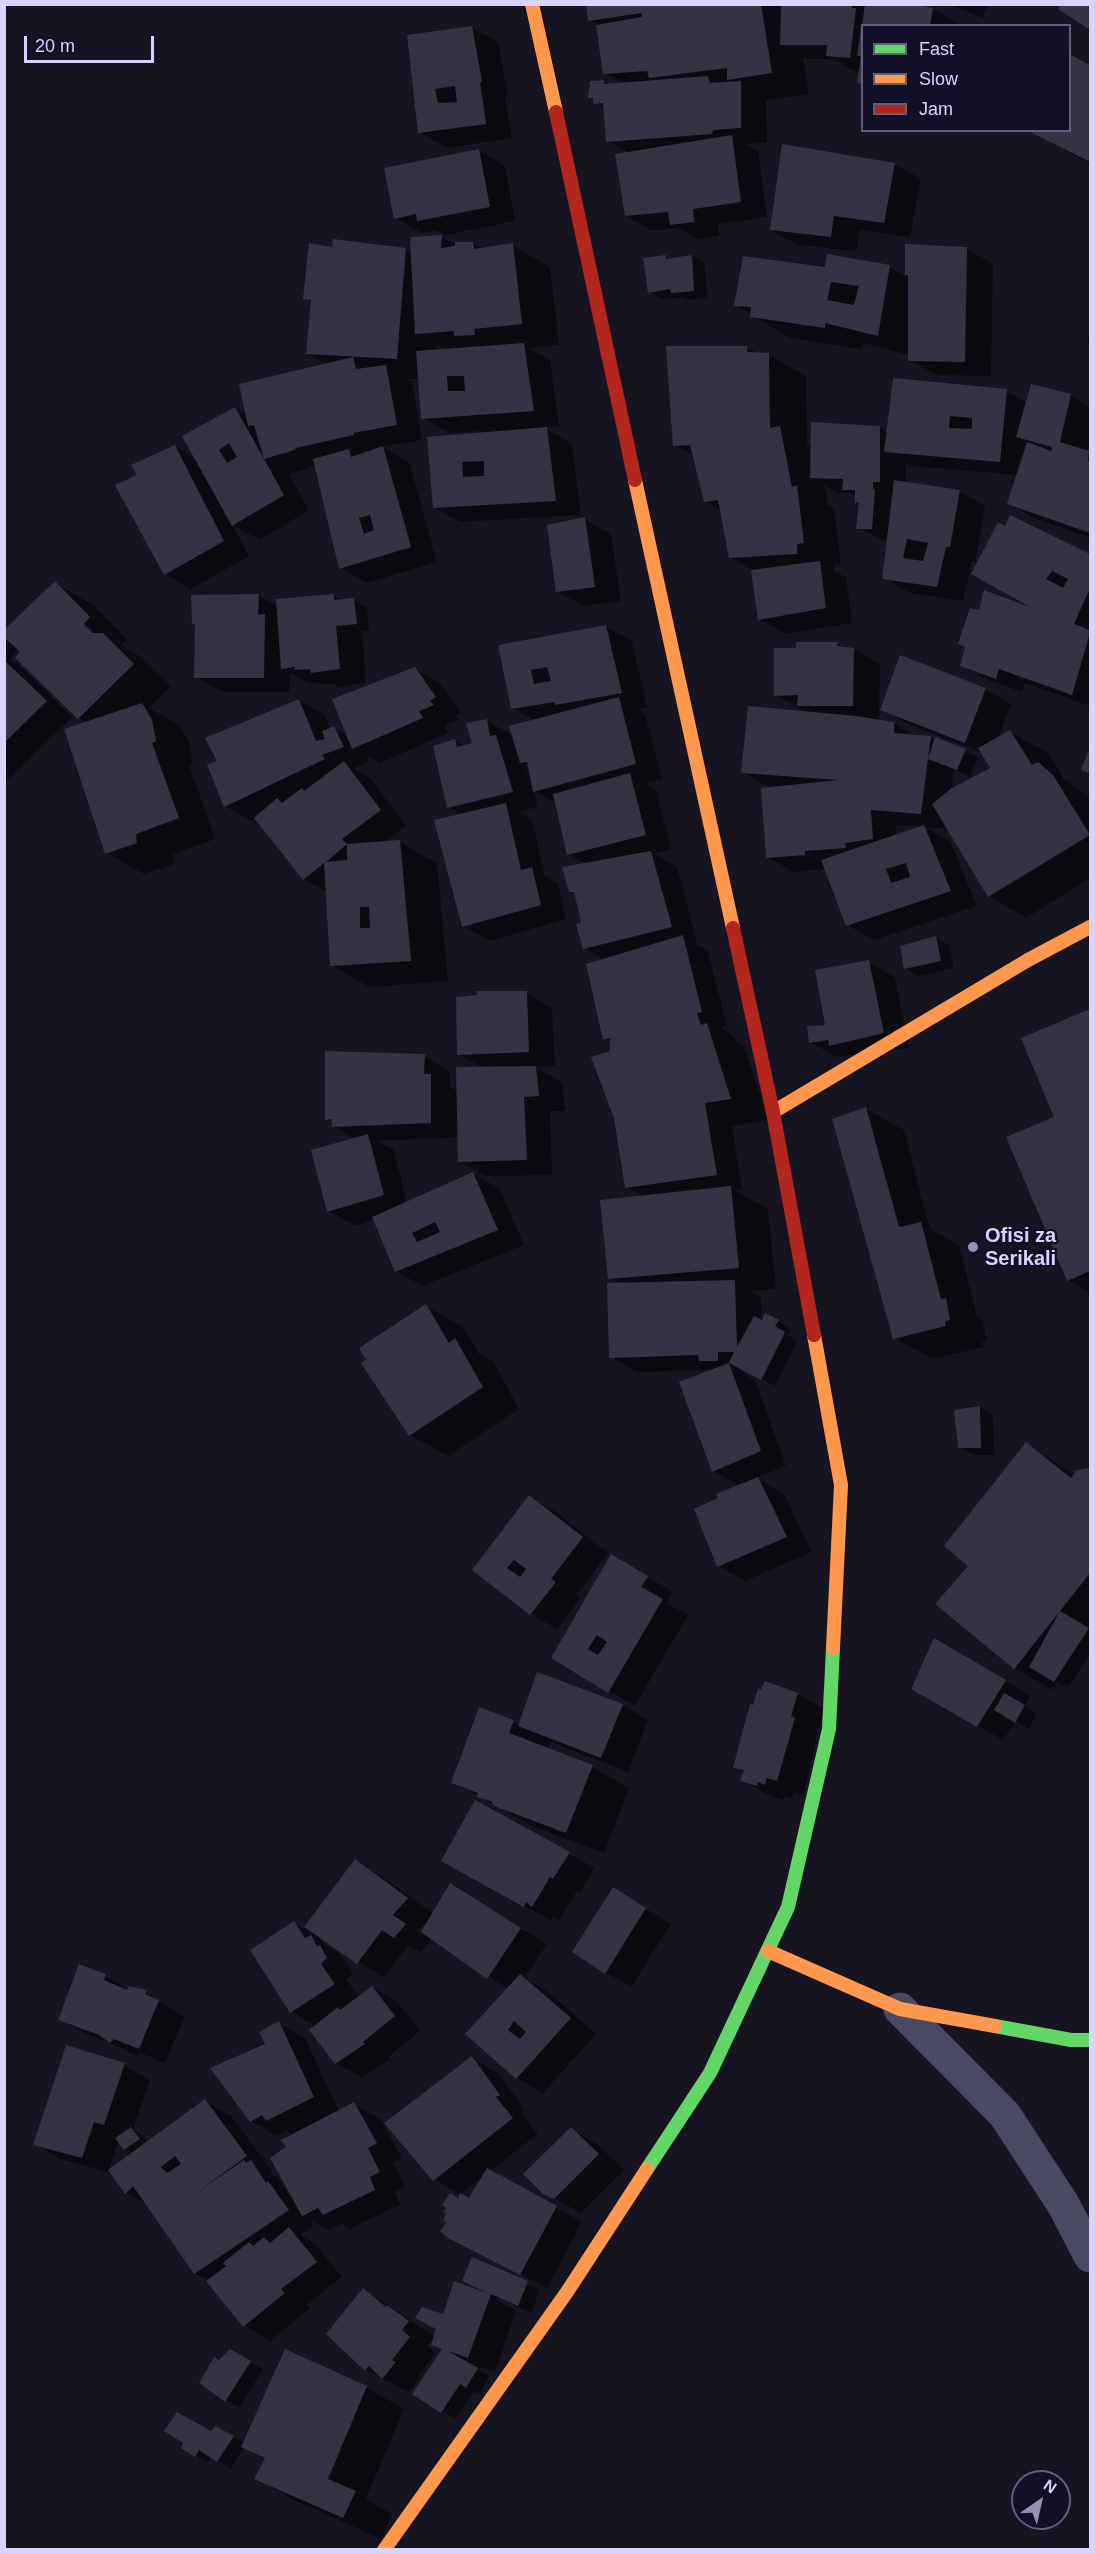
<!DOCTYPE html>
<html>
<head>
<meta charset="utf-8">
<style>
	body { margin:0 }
	#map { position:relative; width:1095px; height:2554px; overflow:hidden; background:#161421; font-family:Arial,sans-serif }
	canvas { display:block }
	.frame { position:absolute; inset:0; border:6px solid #d9d4ff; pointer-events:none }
	.legend { position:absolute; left:861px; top:24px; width:210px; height:108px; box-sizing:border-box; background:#130f26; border:2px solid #625e7d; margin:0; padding:8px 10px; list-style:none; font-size:18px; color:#d9d4ff }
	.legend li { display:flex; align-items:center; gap:12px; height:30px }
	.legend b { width:30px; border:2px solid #625e7d }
	.north { position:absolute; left:1011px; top:2470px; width:60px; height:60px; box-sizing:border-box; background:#130f26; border:2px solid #625e7d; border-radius:50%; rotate:34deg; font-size:16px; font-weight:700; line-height:24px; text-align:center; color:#d9d4ff }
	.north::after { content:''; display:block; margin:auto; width:21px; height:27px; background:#9591b1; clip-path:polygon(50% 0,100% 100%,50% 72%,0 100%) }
	.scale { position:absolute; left:24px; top:36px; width:130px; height:27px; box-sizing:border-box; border:3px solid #d9d4ff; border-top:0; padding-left:8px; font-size:18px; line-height:21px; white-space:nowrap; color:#d9d4ff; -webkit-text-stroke:4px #130f26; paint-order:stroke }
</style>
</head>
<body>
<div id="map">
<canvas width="1095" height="2554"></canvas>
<div class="frame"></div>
<ul class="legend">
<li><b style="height:8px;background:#63d668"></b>Fast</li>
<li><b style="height:8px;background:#ff974d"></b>Slow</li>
<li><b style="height:8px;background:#b3261e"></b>Jam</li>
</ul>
<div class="north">N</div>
<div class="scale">20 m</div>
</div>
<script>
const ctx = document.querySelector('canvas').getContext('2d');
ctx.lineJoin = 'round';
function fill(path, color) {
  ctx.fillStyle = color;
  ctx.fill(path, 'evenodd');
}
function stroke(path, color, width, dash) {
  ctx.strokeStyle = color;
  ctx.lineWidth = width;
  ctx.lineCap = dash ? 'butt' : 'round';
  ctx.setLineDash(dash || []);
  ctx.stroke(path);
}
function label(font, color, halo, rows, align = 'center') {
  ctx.font = font + ' Arial,sans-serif';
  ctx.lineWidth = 4.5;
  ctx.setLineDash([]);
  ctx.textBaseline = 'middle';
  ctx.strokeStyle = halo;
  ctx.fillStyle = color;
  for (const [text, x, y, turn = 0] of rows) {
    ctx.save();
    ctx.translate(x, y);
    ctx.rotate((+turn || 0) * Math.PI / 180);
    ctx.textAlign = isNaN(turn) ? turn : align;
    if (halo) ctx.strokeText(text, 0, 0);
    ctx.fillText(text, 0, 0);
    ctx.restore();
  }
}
const shadow = new Path2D(`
	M587 4H903L933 9 959 24 862 26V85L858 82 860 71H853L834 59H808L803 56 809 94 766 100 767 142 745 144 758 151 767 217 718 224 719 236 697 239 678 228 652 231 626 216 629 153 607 141 605 109 590 97 604 82 610 85 624 84 604 73 598 25 589 20Z
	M947 4H988L983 18Z
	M471 27 498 42 508 96H505L512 138 446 148 420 132 408 36Z
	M1071 57 1090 67V164L1034 133 1070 130Z
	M479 150 505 166 515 221 445 235 435 230 422 233 396 218Z
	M895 164 921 179 910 237 859 230 857 251 798 245 771 230Z
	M442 237 456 245 473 244 483 249 512 245 550 267 559 345 529 348 550 360 559 426 543 427 572 444 581 515 460 522 434 507 429 438 483 434V431L449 433 423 418 420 379H406L412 382 422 440 382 447 409 462 437 562 367 583 341 568 316 466 289 474 309 510 260 540 233 525 249 556 191 589 165 574 139 476 175 447 197 460 235 409 248 416 327 365 308 354 312 302 305 298 334 248 406 249 412 253ZM437 345 446 350 436 351Z
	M907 245 967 249 993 264 991 376 936 375 909 360V355L862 343V349L789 338 736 305 890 267 906 276Z
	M665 256 671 259 692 256 705 264 707 298 686 300 680 297 662 300 649 292Z
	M1090 332V345L1087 343Z
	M747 347 759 354H768L806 376 807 443 812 447 880 427 888 432 1006 391 1027 403 1070 395 1090 407V438L1087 452 1090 454V538L1034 518 1008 503 1018 475 911 466 906 463V483L959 491 985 506 976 561H972L963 601 910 593 884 578 888 543 858 528 860 504 856 502V496L850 493H838L824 484 828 505 834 508 841 564 834 565V571L846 577 852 623 786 634 759 619 752 570 731 557 721 510 705 501 695 457 674 445Z
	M1011 517 1090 555V706L1025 683 1022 692 988 680 962 665 980 612 1030 606 1006 527Z
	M585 519 611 534 621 601 583 606 557 591Z
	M55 583 93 605 127 640 121 645 141 657 171 686 149 708 180 726 189 743 193 763 189 765 215 839 173 855 174 864 144 874 107 853 87 723 79 718 18 649 10 660 18 664 72 717 6 782 4 781V639L11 644Z
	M258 595 278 607 334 595 343 601 354 600 367 607 369 631H362L366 683 338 687 333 684 308 683 290 673 289 692H222L196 677V626L193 624Z
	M605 626 632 641 647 707 637 709 645 714 662 779 645 783 656 790 671 849 654 854 677 867 697 942 694 943 708 951 727 1026 721 1028 734 1036 736 1041 744 1046 768 1120 732 1126 742 1189 735 1190 768 1209 776 1289 751 1291 761 1297 762 1322 766 1315 791 1329 787 1335 797 1341 775 1386 743 1370 744 1374 755 1380 786 1466 756 1478 784 1494 812 1552 745 1581 719 1566 721 1499 740 1486 713 1471 714 1370 637 1372 611 1357 621 1284 610 1278 643 1197 626 1187 611 1042 604 1039 605 960 585 948 583 923 576 895 570 891 586 864 568 854 557 804 533 790 538 807 518 812 532 820 545 876 558 884 566 919 490 941 463 926 462 815 449 807 455 741 464 746 474 744 487 721 514 736 535 721 512 708 499 647ZM525 764 529 766 532 778H530Z
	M837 644 846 649H854L880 664 879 721 893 723 916 737 930 738 965 750 978 757 970 776 954 770 951 790 992 769 983 753 908 724 882 709 985 689 1011 704 998 738 1010 731 1048 753 1064 779 1090 798V878L1026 918 989 896 949 829 925 827 950 841 977 906 874 940 847 925 826 869 793 872 767 857 771 789 743 772 813 713 802 710 776 695 797 650ZM896 825 923 827 897 835Z
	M414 669 441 684 461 712 456 716 458 720 445 726 448 733 380 763 366 755 369 762 352 768 370 778 406 826 383 843 399 842 437 863 448 981 369 987 331 965 327 892 304 879 256 818 251 821 225 806 219 762 299 700 325 715 330 729 334 728 349 736Z
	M936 938 949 945 954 968 918 976 905 968Z
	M868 962 895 977 909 1048 836 1057 810 1042 827 1026Z
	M526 993 552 1008 555 1066 535 1067 562 1083 565 1111H550L552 1175 486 1176 459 1161V1137L377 1141 394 1150 407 1203 473 1173 500 1189 524 1245 422 1286 396 1271 375 1220 355 1226 329 1211 355 1139 334 1126 333 1123 327 1119 424 1056 450 1071V1087L458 1091 483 1068 459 1054Z
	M1090 1011V1293L1068 1280 1056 1118 1023 1039Z
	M866 1109 904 1130 930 1229 959 1245 977 1317 983 1321 987 1341 982 1342 983 1347 932 1359 895 1338Z
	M426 1306 463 1327 479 1354 493 1361 519 1409 448 1456 410 1435Z
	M980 1407 993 1415 994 1455H973L960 1447Z
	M1027 1444 1075 1475 1078 1471 1090 1470V1653L1068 1688 1058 1682 1052 1690 1015 1668 970 1565Z
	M530 1497 556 1512 608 1553 576 1595 581 1598 557 1629 531 1614 474 1570Z
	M612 1556 673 1592 666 1603 688 1615 635 1706 553 1658Z
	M934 1640 1031 1696 1025 1706 1037 1714 1029 1729 1016 1721 1003 1740 913 1689Z
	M765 1683 798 1694 824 1709 803 1795 794 1792 791 1799 785 1796 783 1800 768 1795 742 1780 745 1773 735 1767 754 1707Z
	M622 1705 648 1720 628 1772 551 1742 549 1749 592 1767 629 1788 604 1853 534 1827 453 1782 480 1709 520 1725Z
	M476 1802 595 1868 579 1893 577 1891 559 1920 553 1917 550 1920 469 1875Z
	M355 1861 381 1876 434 1914 451 1885 547 1944 524 1978 547 1991 596 2034 543 2093 517 2078 467 2034 508 1989 432 1938 421 1952 408 1945 384 1978 319 1936 324 1944 337 1952 346 1962 353 1974 346 1979 359 1997 372 1987 398 2003 420 2031 388 2057 390 2059 362 2078 336 2063 316 2026 292 2012 295 1923 304 1929ZM429 1919 430 1920 422 1934 418 1931Z
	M614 1889 671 1924 631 1987 605 1972Z
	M105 1976 129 1989 146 1992 184 2017 165 2063 141 2053 137 2056 122 2048 86 2034 60 2019Z
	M279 2023 305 2038 339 2112 354 2104 380 2119 402 2158 393 2163 405 2187 395 2191 400 2205 350 2229 342 2224 329 2230 309 2218 314 2225 300 2235 315 2244 342 2277 306 2305 310 2308 270 2341 244 2325 209 2281 195 2273 148 2205 126 2192 133 2153 125 2149 119 2140 108 2172 61 2159 35 2144 124 2065 150 2080 133 2130 144 2136 148 2142 205 2101 231 2116 272 2171 270 2172 277 2177 289 2195 291 2194 288 2148 294 2135 286 2131 277 2136 251 2121 267 2044Z
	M472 2058 498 2073 525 2110 521 2113 538 2134 490 2171 582 2222 547 2288 448 2237 449 2222 459 2200H470L484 2176 460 2195 434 2179Z
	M571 2129 597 2144 624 2170 581 2213 544 2193Z
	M473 2259 540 2290 531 2313 497 2297 496 2299 516 2311 495 2372 470 2363 469 2365 490 2376 479 2394 474 2391 455 2419 442 2412 443 2350 433 2344 444 2316 482 2293 464 2280Z
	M363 2290 389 2305 434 2337 427 2346 436 2353 418 2376 421 2378 409 2392 366 2370Z
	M230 2351 263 2369 239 2408 201 2383Z
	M366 2387 404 2409 366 2499 392 2514 381 2539 294 2500 256 2478 266 2460 244 2447 231 2469 212 2457 208 2463 183 2448 211 2433 216 2428 245 2443Z`);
const building = new Path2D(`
	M586 4H761L772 73 727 80V68L649 78 647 71 603 74 596 25 642 17V13L588 21Z
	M781 4H852V8H856L850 58 826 56 827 45H780Z
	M865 4H912L933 8 930 26H862Z
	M1061 4H1090V30L1058 9Z
	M472 26 482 82H480L486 124 418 133 407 35ZM455 86 457 102 438 103 435 89Z
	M861 28H862V84L857 83 861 56H857Z
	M1071 55 1090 65V162L1032 133 1033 130H1070Z
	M708 76 710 83 741 81V128L713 130 712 134 606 142 603 103 593 104V98H588L590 81 604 80V84Z
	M732 135 741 202 693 209 694 222 670 225 668 212 625 216 615 154Z
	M782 144 895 163 884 223 834 216 831 237 770 230Z
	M479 149 490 207 417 221 416 214 394 219 384 168Z
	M442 235 441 248 455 246V242H473L474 249 513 243 522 324 474 329 475 335 454 336V331L415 334 410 237Z
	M333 239 406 248 397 359 306 354 311 300 303 299 309 243 332 247Z
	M905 244 967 247 965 362 908 361V275H905Z
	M827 254 890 265 878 336 825 323V328L750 317 751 307 734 306 743 256 825 267ZM831 282 859 286 854 305 827 300Z
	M666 255V259L692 255 694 291 671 293 670 289 648 293 643 258Z
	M524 343 534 411 421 419 416 351ZM447 376H464L465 391H448Z
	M666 346H748L747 352 769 353 770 428 780 426 792 487 797 485 804 543 797 544V554L729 558 718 500 704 502 690 445 673 446Z
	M353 357 356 369 386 365 397 425 353 433 354 435 296 448 295 450 264 459 284 495 232 526 182 436 235 407 264 459 254 425 248 426 239 384ZM229 443 237 457 227 463 219 450Z
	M893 378 1007 389 1000 462 884 452ZM950 416 972 418V429L949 428Z
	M1031 384 1071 394 1060 442 1089 451 1088 461 1090 462V533L1007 504 1027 442 1051 451 1052 447 1016 437Z
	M811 422 880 426V482H873V490L875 489 872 529H856L859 502 855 503V490H842L843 479 810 478Z
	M547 427 556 501 433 508 427 437ZM484 461V476L463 477 462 462Z
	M175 445 224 541 164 575 115 485 137 475 131 465Z
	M383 446 411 547 339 569 313 459 349 449 351 457ZM370 515 374 530 364 534 359 518Z
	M894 480 960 490 950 547H946L937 587 882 579ZM907 539 928 543 923 561 903 558Z
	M1010 515 1090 554V588L1074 624 1090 630V633L1072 695 999 669 996 679 960 666 965 647 958 644 970 608 979 610 984 590 1030 607 971 574 998 522 1005 526ZM1052 571 1068 579 1063 588 1046 579Z
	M585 517 595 587 556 592 547 525Z
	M820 561 826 608 758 620 751 570Z
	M55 581 90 617 84 624 93 633H103L134 664 78 719 15 658 20 652 4 637V630Z
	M259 594 258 615 265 614 264 678H194L195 623 192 625 191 595Z
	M334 594V600L354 598 357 624 336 626 340 669 311 673 310 669 294 670 295 667 281 669 276 599Z
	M606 625 622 693 555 705V702L511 709 498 645ZM547 667 551 681 534 684 531 670Z
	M796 642H838L837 646 854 648 853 706H797L798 695 774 696V648H796Z
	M900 655 986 688 965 743 880 710Z
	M4 660 47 701 4 743Z
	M415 667 436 697 430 701 434 705 419 711 423 718 352 749 332 699Z
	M619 697 636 764 533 792 527 762 520 763 509 726Z
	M299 699 316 741 325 739 322 731 334 726 344 747 322 755 325 759 224 807 207 765 217 761 205 738Z
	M142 703 152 720 156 741 152 743 179 818 136 834 137 843 105 854 64 729Z
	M748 706 856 716 894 722V733L931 736 928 759 935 737 966 749 957 770 928 759 921 814 871 810 873 839 845 843 846 848 805 851V855L766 858 761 788 839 780 741 773Z
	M487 719 490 736 496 735 513 792 447 808 433 746 455 739 457 747 472 743 466 723Z
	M1010 730 1032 765 1038 762 1053 775 1090 835 988 897 932 804 952 788 990 768 978 748Z
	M1090 747V774L1081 770Z
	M344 761 381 810 342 839 347 844 326 862 347 860V844L400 840 411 961 330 966 324 863 303 880 254 818 277 798 282 803 302 788 304 791ZM360 907H369L370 928H360Z
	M630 773 646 835 567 855 553 794Z
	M506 803 521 870 532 867 541 905 462 927 434 820Z
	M924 825 951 891 846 926 821 860ZM906 863 910 877 891 883 886 869Z
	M651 851 672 927 583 949 576 924 581 922 574 892H569L562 867Z
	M683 935 702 1012 697 1013 701 1025 707 1023 731 1099 705 1103 717 1175 625 1188 614 1118 591 1057 610 1051V1038L603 1040 586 964Z
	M936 936 941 961 904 969 900 946Z
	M869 960 884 1033 829 1046 828 1040 809 1043 807 1026 825 1025 815 970Z
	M477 991H527L529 1052 457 1055 456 997 477 995Z
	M1090 1009V1271L1067 1281 1006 1137 1054 1117 1021 1038Z
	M325 1051 425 1054 424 1074H431V1123L332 1127 331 1119 325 1120Z
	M536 1066 539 1096 524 1097 527 1160 458 1162 456 1067Z
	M866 1107 899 1227 921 1222 941 1299 946 1298 950 1320 945 1321 946 1326 893 1339 832 1119Z
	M368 1134 384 1195 327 1212 311 1150Z
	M473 1172 498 1230 395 1272 372 1217ZM435 1222 440 1232 417 1242 412 1233Z
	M731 1186 739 1268 608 1279 600 1200Z
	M735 1280 737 1347 754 1316 762 1320 765 1313 779 1320 775 1326 785 1332 761 1380 729 1363 734 1352H718V1361H699L698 1355 609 1358 607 1283Z
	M426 1304 449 1343 455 1338 483 1387 409 1436 361 1363 366 1360 359 1348Z
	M729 1363 761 1451 712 1472 679 1382Z
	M980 1406 981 1448H958L954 1410Z
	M1026 1442 1071 1478 1077 1470 1090 1468V1573L1060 1611 1089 1628 1054 1682 1029 1667 1060 1611 1014 1669 935 1604 968 1566 944 1546Z
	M758 1477 787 1537 717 1567 694 1509 718 1498 716 1494Z
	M529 1495 583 1537 551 1579 556 1582 530 1615 472 1570ZM514 1560 526 1569 520 1577 507 1568Z
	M611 1554 648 1576 641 1587 663 1599 608 1693 551 1658ZM597 1635 607 1642 598 1655 588 1649Z
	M934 1638 1006 1680 977 1727 911 1689Z
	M537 1672 623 1704 601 1758 518 1726Z
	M765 1681 798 1693 791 1716 795 1718 777 1781 767 1778 765 1785 758 1782 757 1786 740 1781 744 1770 733 1768 750 1704 753 1705 758 1688 761 1690Z
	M1004 1693 1025 1705 1015 1723 994 1710Z
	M479 1707 514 1720 509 1733 593 1765 566 1833 494 1806 491 1801 476 1797 478 1793 451 1783Z
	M475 1800 570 1852 553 1879 550 1877 532 1907 526 1902 524 1907 441 1861Z
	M355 1859 408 1898 393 1915 406 1924 394 1938 382 1930 357 1964 304 1927Z
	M450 1883 521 1928 487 1979 421 1932Z
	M613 1887 646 1908 605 1974 572 1952Z
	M294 1921 305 1938 311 1935 317 1946 320 1945 327 1958 321 1964 335 1984 290 2013 250 1950Z
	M79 1964 106 1974 104 1980 127 1990 129 1986 147 1990 145 1994 159 2000 139 2049 114 2039 110 2043 99 2035 58 2020Z
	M520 1974 571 2018 516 2079 465 2034ZM514 2021 526 2032 520 2039 508 2030Z
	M372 1986 395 2016 363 2042 365 2044 335 2064 309 2030 338 2007 340 2010Z
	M279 2021 314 2097 266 2121 262 2115 250 2122 210 2068 265 2044 259 2032Z
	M66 2045 125 2063 104 2125 94 2122 82 2158 33 2145Z
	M472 2056 500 2095 496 2097 513 2118 433 2181 384 2123Z
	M205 2099 247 2156 196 2193 244 2160 246 2163 251 2160 266 2183 268 2181 289 2210 194 2274 133 2186 125 2194 108 2170ZM175 2156 181 2164 167 2173 161 2167Z
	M354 2102 377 2143 368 2148 380 2172 370 2177 375 2190 323 2215 318 2208 302 2216 270 2158 286 2147 281 2140Z
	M131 2127 140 2139 124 2150 115 2138Z
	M571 2127 599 2154 554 2199 543 2194 523 2174Z
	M487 2168 557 2206 520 2275 448 2238 440 2231 447 2222 443 2221 446 2214 443 2212 446 2208 442 2205 450 2193 458 2198 460 2193 469 2198Z
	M289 2227 317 2262 281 2289 285 2293 243 2327 206 2281 226 2266 223 2263 249 2242 253 2246 264 2237 270 2243Z
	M472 2257 528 2281 518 2306 491 2294 468 2358 448 2351 478 2368 466 2388 460 2384 441 2413 412 2394 442 2349 431 2345 436 2329 415 2318 422 2307 443 2314 454 2281 487 2293 462 2281Z
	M363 2288 386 2307 387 2305 409 2321 402 2330 410 2337 392 2360 396 2362 382 2379 369 2366 365 2371 326 2334Z
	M230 2349 251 2361 225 2402 199 2383 214 2357 219 2360Z
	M285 2349 367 2386 328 2479 356 2491 343 2518 254 2479 265 2458 241 2447Z
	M177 2412 211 2431 215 2426 234 2436 217 2462 199 2450 195 2457 181 2448 183 2443 164 2431Z`);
const street = new Path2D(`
	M900 2009 1005 2115 1063 2204 1090 2256`);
const fast = new Path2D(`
	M995 2026 1071 2040H1090
	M647 2169 710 2073 788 1907 829 1729 833 1648`);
const slow = new Path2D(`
	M532 4 556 112
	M635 480 733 928
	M773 1112 1028 960 1090 927
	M814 1335 841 1485 833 1648
	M768 1951 900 2009 995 2026
	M384 2550 567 2292 647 2169`);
const jam = new Path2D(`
	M556 112 635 480
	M733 928 773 1112 814 1335`);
const markers = [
	[973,1247,6,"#9591b1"]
];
const poiNames = [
	["Ofisi za",985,1236],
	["Serikali",985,1259]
];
fill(shadow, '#0007');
fill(building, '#343243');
stroke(street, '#4a4962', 33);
stroke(fast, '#63d668', 14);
stroke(slow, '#ff974d', 14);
stroke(jam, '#b3261e', 14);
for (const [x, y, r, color] of markers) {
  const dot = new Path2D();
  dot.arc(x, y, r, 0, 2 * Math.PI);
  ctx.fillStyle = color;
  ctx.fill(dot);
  stroke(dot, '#130f26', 2);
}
label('bold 20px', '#d9d4ff', '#130f26', poiNames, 'left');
</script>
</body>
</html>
